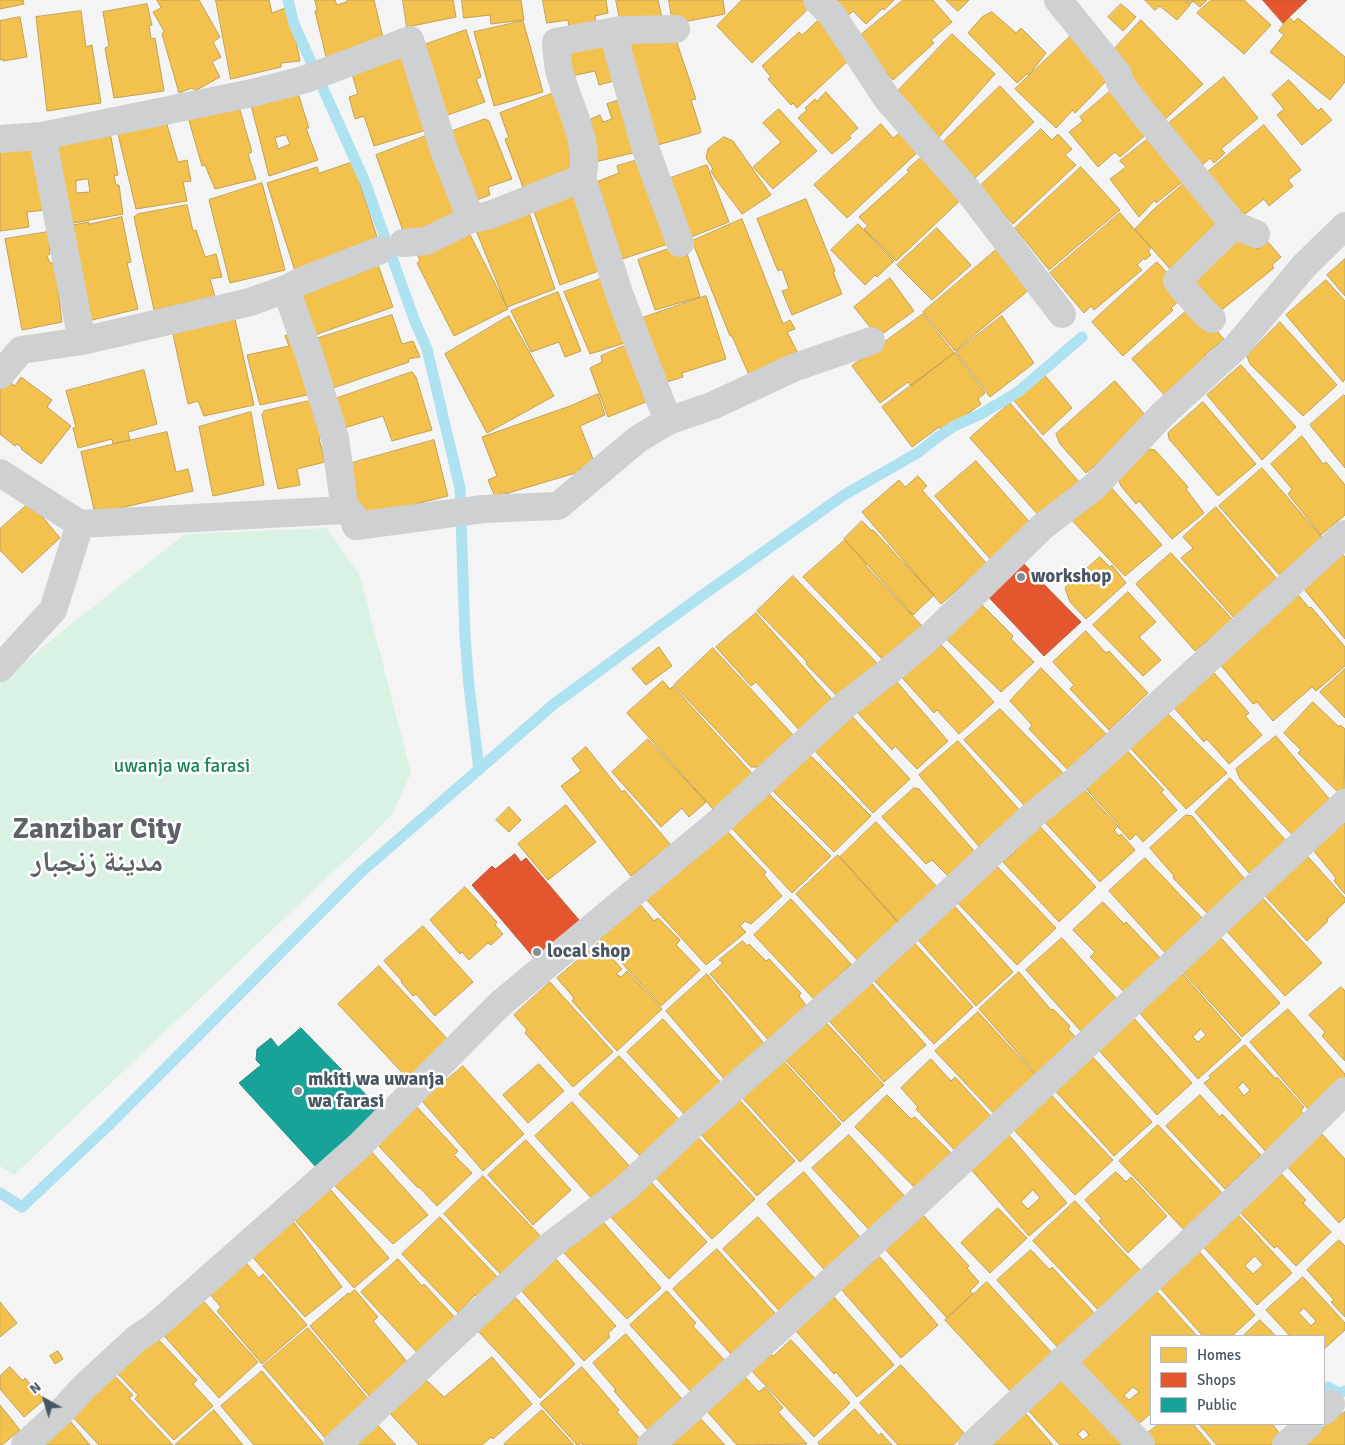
<!DOCTYPE html>
<html>
<head>
<meta charset="utf-8">
<style>
	body { margin:0 }
	#map { position:relative; width:1345px; height:1445px; overflow:hidden; background:#f4f4f4; font-family:Signika,sans-serif }
	canvas { display:block }
	.legend { position:absolute; left:1150px; top:1335px; width:175px; height:90px; box-sizing:border-box; background:#fff; border:1px solid #b7bbc0; margin:0; padding:6px 9px; list-style:none; font-size:15px; color:#4a5661 }
	.legend li { display:flex; align-items:center; gap:10px; height:25px }
	.legend b { width:25px; border:1px solid #b7bbc0 }
	.north { position:absolute; left:20px; top:1375px; width:50px; height:50px; -webkit-text-stroke:4px #fff; paint-order:stroke; rotate:321deg; font-size:14px; font-weight:700; line-height:20px; text-align:center; color:#4a5661 }
	.north::after { content:''; display:block; margin:auto; width:18px; height:22px; background:#4a5661; clip-path:polygon(50% 0,100% 100%,50% 72%,0 100%) }
</style>
</head>
<body>
<div id="map">
<canvas width="1345" height="1445"></canvas>
<ul class="legend">
<li><b style="height:14px;background:#f2c14e"></b>Homes</li>
<li><b style="height:14px;background:#e4572e"></b>Shops</li>
<li><b style="height:14px;background:#17a398"></b>Public</li>
</ul>
<div class="north">N</div>
</div>
<script>
const ctx = document.querySelector('canvas').getContext('2d');
ctx.lineJoin = 'round';
function fill(path, color) {
  ctx.fillStyle = color;
  ctx.fill(path, 'evenodd');
}
function stroke(path, color, width, dash) {
  ctx.strokeStyle = color;
  ctx.lineWidth = width;
  ctx.lineCap = dash ? 'butt' : 'round';
  ctx.setLineDash(dash || []);
  ctx.stroke(path);
}
function label(font, color, halo, rows, align = 'center') {
  ctx.font = font + ' Signika,"Noto Naskh Arabic",sans-serif';
  ctx.lineWidth = 5;
  ctx.setLineDash([]);
  ctx.textBaseline = 'middle';
  ctx.strokeStyle = halo;
  ctx.fillStyle = color;
  for (const [text, x, y, turn = 0] of rows) {
    ctx.save();
    ctx.translate(x, y);
    ctx.rotate((+turn || 0) * Math.PI / 180);
    ctx.textAlign = isNaN(turn) ? turn : align;
    if (halo) ctx.strokeText(text, 0, 0);
    ctx.fillText(text, 0, 0);
    ctx.restore();
  }
}
const green = new Path2D(`
	M327 528 360 576 411 773 393 813 370 837 14 1175 0 1166V683L60 633 185 534Z`);
const homes = new Path2D(`
	M0 0H23L24 4 0 9Z
	M157 0H199L220 37 213 42 221 57 212 62 220 77 195 91 192 88 179 93 162 34 164 31 153 12 161 8Z
	M216 0H269L272 13 285 8 290 26 293 25 300 61 281 63V67L231 79Z
	M315 0H335L337 5 347 2V0H374L385 46 328 65 315 11 317 10Z
	M403 0H453L456 17 407 27Z
	M462 0H521L524 20 491 24 490 15 464 18Z
	M543 0H606L608 13 595 16 596 24 569 28 568 20 547 23Z
	M616 0H658L662 18 622 28Z
	M669 0H723L725 14 673 24Z
	M742 0H809L811 6 752 63 717 26Z
	M834 0H894L884 10 883 8 866 24 853 11 849 15Z
	M903 0H933L952 22 931 40 934 43 893 80 856 39Z
	M946 0H969L958 11Z
	M1145 0H1184L1190 5 1177 20 1160 6 1155 10Z
	M1186 0H1207L1200 7 1193 1 1190 4Z
	M1211 0H1244L1271 25 1244 54 1197 13Z
	M147 4 152 25 149 26 151 39 155 38 164 91 114 98 105 48 109 46 103 12Z
	M1121 4 1136 17 1123 31 1108 17Z
	M81 11 86 47 92 45 101 103 47 111 36 17Z
	M992 12 1016 33 1021 28 1046 53 1029 75 1027 74 1017 83 968 33 982 17Z
	M823 16 850 59 797 108 793 103 791 105 768 79 771 77 762 66 799 32 802 35Z
	M20 17 27 57 3 61V59L0 60V21Z
	M1289 17 1294 22 1298 18 1345 57V82L1330 100 1270 52 1284 35 1279 31Z
	M1141 20 1203 84 1160 124 1107 57Z
	M523 21 543 92 494 106 474 32Z
	M466 30 481 77 476 79 485 102 439 118 415 48Z
	M1075 32 1115 72 1075 113 1073 110 1056 128 1015 89Z
	M952 34 995 74 939 137 895 94Z
	M612 38 621 79 599 85 595 71 567 77 562 49Z
	M676 40 696 99 691 100 701 131 700 133 647 148 621 44Z
	M406 47 430 129 374 146 364 116 355 119 349 97 358 94 349 64Z
	M1224 77 1258 118 1221 149 1225 153 1214 163 1210 158 1197 170 1163 128Z
	M1289 80 1318 111 1321 108 1332 120 1302 145 1277 115 1284 109 1272 95Z
	M1000 86 1034 122 974 179 940 145Z
	M1114 88 1150 131 1120 157 1115 152 1098 167 1069 132 1083 121 1080 117Z
	M297 90 309 128H306L318 160 269 176 251 105ZM286 135 290 144 278 149 275 138Z
	M559 91 582 162 568 167 574 180 527 198 505 139 509 138 500 113Z
	M826 92 858 128 849 136 851 138 832 154 798 118 807 110 805 108 815 99 817 101Z
	M626 98 641 151 591 163 579 124 600 115 603 122 612 119 607 104Z
	M238 103 252 152 248 154 256 179 215 189 205 165 202 166 188 117Z
	M779 109 817 151 773 189 753 167 781 142 763 123Z
	M165 118 178 162 187 160 191 181 183 182 187 201 136 209 117 130Z
	M485 119 489 121 512 179 488 187 490 195 471 202 447 133Z
	M881 124 893 138 902 131 920 150 847 218 814 185Z
	M1264 125 1301 170 1288 180 1293 186 1269 206 1264 199 1235 222 1199 179Z
	M1041 129 1052 140 1058 134 1072 149 1065 155 1076 165 1013 224 979 187Z
	M110 132 118 175 114 176 116 185H119L123 214 63 225 47 139ZM88 179 90 192 76 193V181Z
	M431 134 462 220 407 242 376 155Z
	M1153 135 1186 179 1156 203 1155 200 1139 217 1110 179 1126 167 1120 161Z
	M724 137 733 141 771 195 742 214 715 178 711 171 713 169 706 158 708 149Z
	M33 140 46 210 27 212 29 227 0 231V145Z
	M927 152 966 195 896 261 864 229 868 226 859 217 909 172 907 170Z
	M645 158 674 242 616 261 591 184 619 173 617 166Z
	M353 162 378 240 295 271 267 183 317 167 319 173Z
	M707 165 729 222 681 241 662 181Z
	M1081 167 1120 210 1049 270 1015 228Z
	M1190 178 1228 220 1171 270 1135 229 1152 211Z
	M262 183 285 270 230 283 209 200Z
	M579 189 607 268 560 285 532 206Z
	M806 199 835 271 833 272 842 294 792 315 782 291 789 289 782 269 778 271 757 219Z
	M526 204 555 289 507 307 473 223Z
	M187 205 193 231 196 230 205 257 216 254 222 277 210 279 215 297 154 310 134 217 138 214Z
	M1120 213 1151 248 1148 251 1151 255 1145 260 1144 258 1137 265 1142 270 1094 310 1091 306 1084 313 1050 273Z
	M122 217 131 262 127 263 138 309 88 321 68 226 89 222V224Z
	M742 219 783 324 790 320 795 329 787 332 798 353 749 375 732 336H730L692 241Z
	M858 224 894 261 877 277 875 275 865 285 831 250Z
	M465 225 508 309 454 336 417 263 420 261 418 256 433 248Z
	M937 228 971 265 932 300 897 265Z
	M1242 231 1258 249 1267 241 1281 257 1272 265 1274 268 1219 312 1188 277Z
	M48 232 50 254 47 256 50 263H55L62 322 22 330 5 239Z
	M684 243 700 297 655 310 638 260Z
	M1003 244 1036 284 955 351 923 312Z
	M376 259 393 307 312 336 298 287Z
	M1345 259V296L1327 275Z
	M1157 262 1187 294 1171 308 1173 310 1123 356 1092 322Z
	M609 276 631 341 590 354 564 292Z
	M890 278 914 311 878 337 854 307Z
	M1326 280 1345 301V379L1343 382 1286 315Z
	M558 292 581 351 565 357 559 342 531 352 511 311Z
	M706 296 726 359 682 373 683 377 657 385 636 320Z
	M1193 305 1224 339 1205 355 1209 360 1167 398 1132 359Z
	M233 310 254 405 204 416 198 401 188 404 171 325Z
	M923 314 954 353 911 386 908 382 880 403 852 366Z
	M392 315 402 344 413 341 420 357 408 359 409 362 327 390 309 341Z
	M509 316 554 396 487 433 445 354Z
	M1002 316 1034 363 990 397 956 352Z
	M1280 322 1337 385 1303 416 1250 364 1247 356Z
	M300 332 316 393 260 405 247 355 289 346 285 336Z
	M633 342 656 398 608 417 590 368 602 362 601 356Z
	M955 353 985 393 978 399 981 404 943 432 939 427 912 447 882 407Z
	M1241 365 1296 427 1262 460 1207 395Z
	M144 370 157 424 128 432 130 440 113 444 112 439 78 448 73 428 76 427 66 391Z
	M412 372 416 377 432 430 392 441 383 416 341 429 332 400Z
	M1042 372 1072 408 1043 435 1011 397Z
	M2 376 15 386 21 377 52 400 47 407 71 426 41 464 21 449 22 448 17 444 15 446 0 434V378Z
	M1115 381 1147 417 1146 421 1086 473 1060 444 1056 434Z
	M598 394 605 415 580 426 595 464 578 470 579 472 505 494V492L495 497 488 480 497 476 482 437 570 406Z
	M1344 395 1345 396V468L1310 425Z
	M314 400 324 437 319 438 325 462 297 469 300 485 278 489 262 415 264 411Z
	M1203 402 1256 464 1218 496 1169 439 1168 433Z
	M1010 403 1080 483 1040 517 970 438Z
	M251 412 264 485 213 496 199 427Z
	M167 432 176 472 188 469 193 491 95 514 81 452Z
	M1302 436 1323 464 1326 462 1345 485V515L1321 535 1288 494 1292 489 1271 464Z
	M434 440 448 496 362 517 341 466Z
	M1150 449 1155 450 1188 487 1186 489 1204 513 1172 539 1139 501 1136 504 1121 486 1117 476Z
	M976 461 1033 526 992 561 935 496Z
	M1262 468 1325 541 1281 577 1219 506Z
	M918 476 927 486 922 490 987 564 941 604 862 512 899 480 905 487Z
	M1107 483 1162 545 1125 576 1066 514Z
	M28 504 36 509 60 538 22 573 0 550V529Z
	M1216 507 1278 580 1235 619 1181 558 1193 548 1183 537Z
	M862 521 872 531 873 530 934 595 913 615 844 539Z
	M845 540 867 564 865 565 923 627 885 662 803 577Z
	M1339 550 1345 557V639L1299 583Z
	M1171 553 1233 620 1195 651 1136 584Z
	M1100 557 1110 567 1112 565 1126 583 1086 619 1070 602 1065 588Z
	M793 576 879 665 842 701 806 664 807 662 757 611Z
	M1295 591 1309 608 1311 607 1345 647V666L1316 691 1312 687 1273 721 1257 702 1253 704 1214 657Z
	M1128 592 1156 622 1139 637 1161 660 1143 676 1093 625Z
	M975 598 1013 636 1011 639 1034 662 1001 692 939 632Z
	M756 613 830 697 833 705 801 732 756 682 751 686 716 647Z
	M1086 631 1106 653 1109 651 1148 693 1109 730 1070 689 1074 685 1053 662Z
	M933 636 994 702 959 734 937 710 934 713 896 671Z
	M659 647 672 666 646 685 632 669Z
	M713 648 794 736 763 767H751L674 685Z
	M1209 667 1249 713 1245 716 1262 735 1229 764 1207 739 1204 742 1169 702Z
	M1041 668 1106 734 1085 752 1086 754 1069 771 1029 729 1032 725 1010 701Z
	M1345 669V718L1320 692Z
	M891 675 948 741 917 769 895 746 892 750 857 712Z
	M663 681 670 689 673 686 756 778 713 809 627 713Z
	M1313 702 1339 727 1340 725 1345 729 1344 798 1298 753 1301 750 1284 733Z
	M1161 707 1227 773 1186 809 1125 742Z
	M1000 709 1063 773 1026 807 964 740Z
	M850 714 910 779 873 813 813 749Z
	M1276 736 1337 808 1299 842 1240 779 1236 769Z
	M648 739 706 802 689 817 682 808 661 827 612 772Z
	M958 741 1023 814 981 849 919 775Z
	M1121 744 1164 790 1161 792 1177 810 1143 842 1136 834 1130 840 1118 827 1120 826 1080 782Z
	M586 747 622 792 624 790 670 844 668 847 631 876 561 786 581 771 572 759Z
	M808 753 871 816 834 852 770 788Z
	M1230 778 1288 843 1251 875 1195 812Z
	M1078 783 1118 826 1114 830 1119 836 1121 834 1135 850 1100 882 1040 817Z
	M914 788 919 789 977 854 948 876 932 860 926 864 882 817Z
	M769 794 831 856 792 893 729 825 764 795Z
	M566 805 596 842 548 880 518 844Z
	M509 807 521 820 509 832 496 820Z
	M1186 815 1192 816 1248 883 1210 916 1173 878 1174 876 1150 848Z
	M1034 820 1096 887 1059 922 1003 862 1016 851 1008 843Z
	M876 822 941 891 902 926 840 857Z
	M1345 823V894L1334 881 1336 878 1313 850Z
	M724 828 766 872 764 875 782 896 751 924 745 921 740 926 746 932 706 965 645 898Z
	M1301 849 1345 898V902L1327 919 1328 921 1307 941 1258 888Z
	M838 855 902 927 860 963 796 894Z
	M1145 858 1206 922 1169 957 1109 891Z
	M992 861 1056 928 1017 965 953 898Z
	M465 887 497 922 495 925 503 934 491 945 488 943 469 960 462 952 460 954 430 920Z
	M1259 894 1322 963 1285 996 1224 928Z
	M791 899 851 964 814 999 754 935Z
	M949 900 1013 972 976 1006 912 933Z
	M1103 902 1124 924 1126 922 1168 966 1132 1000 1090 957 1095 952 1073 930Z
	M640 904 654 921 658 918 680 940 676 945 700 970 661 1006 599 938Z
	M423 926 473 982 435 1016 416 994 413 996 401 982 402 981 384 961Z
	M908 936 973 1007 934 1044 867 973Z
	M1220 937 1280 1003 1242 1037 1182 971Z
	M1062 938 1124 1007 1088 1039 1026 970Z
	M743 941 747 946 749 944 766 961 769 959 801 993 799 996 808 1008 771 1043 710 974 723 963 719 960Z
	M598 943 622 969 616 974 621 977 627 971 662 1009 617 1051 572 1001 574 998 557 978Z
	M379 966 451 1043 411 1082 338 1004Z
	M1180 971 1241 1040 1198 1079 1137 1010ZM1201 1029 1206 1035 1198 1042 1193 1037Z
	M1019 972 1051 1010 1053 1009 1070 1026 1068 1029 1083 1045 1038 1076 979 1009Z
	M707 974 766 1046 725 1080 666 1011Z
	M865 976 926 1045 884 1082 822 1013Z
	M550 982 613 1052 573 1087 525 1033 527 1030 514 1015Z
	M1341 987 1345 991V1061L1322 1036 1325 1032 1309 1015Z
	M1288 1009 1345 1074V1078L1309 1110 1250 1042Z
	M978 1012 1042 1082 1000 1120 935 1051Z
	M819 1015 884 1085 843 1122 778 1052Z
	M1132 1016 1192 1083 1157 1115 1096 1047Z
	M663 1019 721 1083 686 1116 627 1052Z
	M1245 1045 1276 1079 1277 1077 1304 1107 1301 1111 1304 1114 1294 1123 1297 1126 1267 1153 1204 1083 1211 1078 1209 1076ZM1243 1082 1250 1090 1244 1096 1238 1088Z
	M1090 1054 1152 1122 1114 1156 1052 1087Z
	M619 1056 683 1124 645 1161 579 1094Z
	M779 1056 841 1124 800 1162 738 1093Z
	M931 1059 951 1081 955 1077 996 1122 960 1156 916 1109 918 1107 901 1088Z
	M539 1064 564 1091 528 1123 503 1095Z
	M463 1066 524 1134 483 1171 422 1101Z
	M1050 1094 1113 1160 1075 1195 1013 1129Z
	M735 1095 795 1161 757 1196 697 1130Z
	M887 1095 911 1119 915 1117 955 1157 919 1192 855 1127Z
	M1200 1095 1220 1117 1222 1114 1261 1155 1225 1189 1166 1126Z
	M572 1102 631 1168 594 1201 535 1136Z
	M416 1106 458 1151 454 1155 472 1173 437 1206 419 1187 418 1188 376 1143Z
	M1158 1125 1224 1195 1185 1231 1119 1161Z
	M1320 1132 1345 1159V1217L1339 1223 1285 1164Z
	M694 1133 755 1199 712 1239 656 1178 670 1165 665 1160Z
	M849 1135 909 1201 873 1234 812 1168Z
	M1009 1135 1067 1203 1029 1236 970 1168ZM1033 1190 1040 1198 1028 1209 1021 1202Z
	M526 1140 571 1190 533 1225 488 1175Z
	M369 1149 428 1215 393 1244 332 1183Z
	M1275 1167 1306 1200 1303 1203 1331 1232 1296 1266 1277 1246 1274 1248 1234 1206Z
	M804 1172 865 1243 828 1274 767 1204Z
	M1116 1172 1126 1182 1131 1177 1167 1216 1128 1253 1099 1221 1102 1219 1085 1200Z
	M483 1176 546 1242 507 1281 444 1214Z
	M648 1179 707 1242 669 1279 609 1215Z
	M329 1188 389 1258 354 1288 294 1219Z
	M1075 1201 1144 1274 1102 1314 1033 1241Z
	M998 1208 1027 1238 990 1273 961 1243Z
	M1232 1208 1292 1273 1257 1305 1197 1240ZM1255 1256 1263 1265 1253 1274 1245 1266Z
	M923 1215 969 1266 967 1268 979 1282 970 1291 973 1294 947 1318 885 1249Z
	M290 1217 342 1287 305 1317 249 1253Z
	M440 1217 503 1283 482 1303 475 1295 458 1313 402 1254Z
	M758 1217 819 1283 784 1316 723 1249Z
	M596 1222 604 1223 661 1288 627 1319 563 1252Z
	M1339 1240 1345 1246V1317L1331 1302 1334 1300 1307 1270Z
	M1196 1248 1255 1315 1232 1336H1203L1159 1287Z
	M717 1249 782 1321 737 1361 673 1289Z
	M1031 1250 1050 1270 1052 1267 1096 1315 1059 1349 997 1280Z
	M880 1257 938 1325 901 1358 841 1289Z
	M555 1258 616 1326 608 1333 610 1337 584 1361 520 1289Z
	M243 1259 259 1278 263 1274 307 1325 262 1364 217 1311 221 1307 207 1291Z
	M398 1259 422 1286 424 1284 460 1323 422 1358 361 1292Z
	M1303 1277 1345 1323V1330L1324 1349V1336H1290L1266 1310ZM1304 1308 1316 1321 1311 1326 1299 1313Z
	M987 1282 1054 1355 1012 1393 945 1320Z
	M1153 1287 1197 1336H1151V1413L1132 1430 1071 1360ZM1133 1387 1139 1392 1129 1400 1124 1396Z
	M355 1290 378 1317 373 1321 409 1364 370 1397 310 1326 348 1293 349 1294Z
	M667 1291 696 1323 693 1326 728 1364 694 1395 630 1325Z
	M198 1295 258 1362 219 1398 159 1330Z
	M834 1297 894 1365 857 1397 836 1372 834 1374 796 1331Z
	M516 1298 575 1364 540 1398 478 1331Z
	M0 1302 17 1323 0 1337Z
	M1260 1320 1276 1336H1243Z
	M308 1328 371 1402 326 1439 263 1366Z
	M626 1334 687 1405 652 1435 614 1391 616 1390 593 1363Z
	M155 1336 197 1380 193 1384 213 1406 174 1440 135 1399 138 1395 116 1372Z
	M791 1340 850 1403 814 1437 749 1368 768 1350 773 1356Z
	M58 1351 63 1359 55 1364 50 1356Z
	M492 1357 532 1404 493 1439 491 1437 482 1445H419L386 1409 423 1377 444 1397Z
	M901 1365 965 1434 953 1445H898L860 1403Z
	M10 1367 23 1381 25 1378 44 1400 24 1417 0 1389V1376Z
	M582 1367 619 1410 617 1412 642 1441 637 1445H583L582 1443 577 1445 540 1404Z
	M1065 1370 1122 1445H1060L1024 1406ZM1084 1429 1089 1435 1083 1440 1078 1434Z
	M262 1371 324 1444 322 1445H254L221 1406Z
	M112 1373 133 1395 129 1398 173 1445H99L69 1413Z
	M742 1374 759 1392 765 1387 783 1408 778 1412 807 1444 737 1445 705 1409Z
	M0 1405 20 1430 2 1445H0Z
	M1020 1407 1053 1445H985Z
	M855 1409 879 1436 881 1433 892 1445H820L818 1443Z
	M214 1410 243 1445H175Z
	M542 1410 574 1445H505L504 1444Z
	M1345 1412V1445H1303L1302 1443Z
	M65 1415 90 1445H31Z
	M699 1417 725 1445H668Z
	M371 1418 396 1445H342Z
	M1159 1424H1193L1211 1445H1146L1141 1438Z
	M1199 1424H1272L1282 1436 1271 1445H1217Z`);
const shops = new Path2D(`
	M1263 0H1307L1283 23Z
	M1017 557 1081 622 1044 656 981 589Z
	M515 854 521 862 526 858 585 927 541 966 472 885 492 866 495 869Z`);
const public = new Path2D(`
	M301 1028 381 1110 316 1167 239 1083 261 1065 256 1060 257 1049 271 1038 278 1047Z`);
const stream = new Path2D(`
	M288 0 294 24 365 182 414 319 427 349 460 488 465 637 469 686 479 770
	M0 1193 22 1207 108 1126 361 872 554 704 693 602 844 495 919 452 935 439 954 426 981 414 1018 392 1082 337
	M1328 1387 1338 1393 1345 1391`);
const minor = new Path2D(`
	M817 0 832 15 888 100 970 193 1062 314
	M1058 0 1118 74 1120 83 1144 114 1234 225 1256 234
	M621 30 676 29
	M42 136 252 93 303 80 410 40 445 153 471 219
	M0 139 42 136 82 341 21 350 0 375
	M582 178C591 146 570 108 561 77 557 66 557 54 556 42L621 30 617 48 647 153 680 243
	M403 243 426 241 471 219 490 215 582 178 620 296 668 421
	M1212 319 1202 310 1177 281 1234 225
	M82 341 250 302 286 289
	M0 473 80 524 345 510 352 514 356 526 483 509 558 506 638 439 668 421 714 405 793 368 871 341
	M345 510 335 438 310 357 286 289 302 281 381 250
	M0 668 53 610 80 524
	M1061 1361 1141 1445
	M1324 1411 1331 1404
	M25 1445 65 1408 83 1388 136 1339 154 1327 359 1146 500 1004 720 821 844 706 889 671 933 634 1042 527 1095 486 1162 415 1236 347 1305 265 1345 226
	M337 1445 551 1245 625 1189 691 1126 864 972 1033 815 1076 780 1345 534
	M651 1445 918 1202 1345 803
	M972 1445 1185 1247 1277 1159 1345 1091
	M1286 1445 1309 1424`);
const markers = [
	[1021,577,5,"#868d94"],
	[537,952,5,"#868d94"],
	[298,1091,5,"#868d94"]
];
const poiNames = [
	["workshop",1031,577],
	["local shop",547,952],
	["mkiti wa uwanja",308,1080],
	["wa farasi",308,1102]
];
const parkNames = [
	["uwanja wa farasi",182,767]
];
const townNames = [
	["Zanzibar City",97,830],
	["مدينة زنجبار",97,863]
];
fill(green, '#d9f2e3');
fill(homes, '#f2c14e');
stroke(homes, '#c0a154', 1);
fill(shops, '#e4572e');
stroke(shops, '#b6573d', 1);
fill(public, '#17a398');
stroke(public, '#268c88', 1);
stroke(stream, '#aee2f0', 11);
stroke(minor, '#ced0d2', 28);
for (const [x, y, r, color] of markers) {
  const dot = new Path2D();
  dot.arc(x, y, r, 0, 2 * Math.PI);
  ctx.fillStyle = color;
  ctx.fill(dot);
  stroke(dot, '#fff', 2);
}
label('bold 19px', '#4a5661', '#fff', poiNames, 'left');
label('19px', '#17864f', '#fff', parkNames);
label('bold 29px', '#5f6368', '#fff', townNames);
</script>
</body>
</html>
